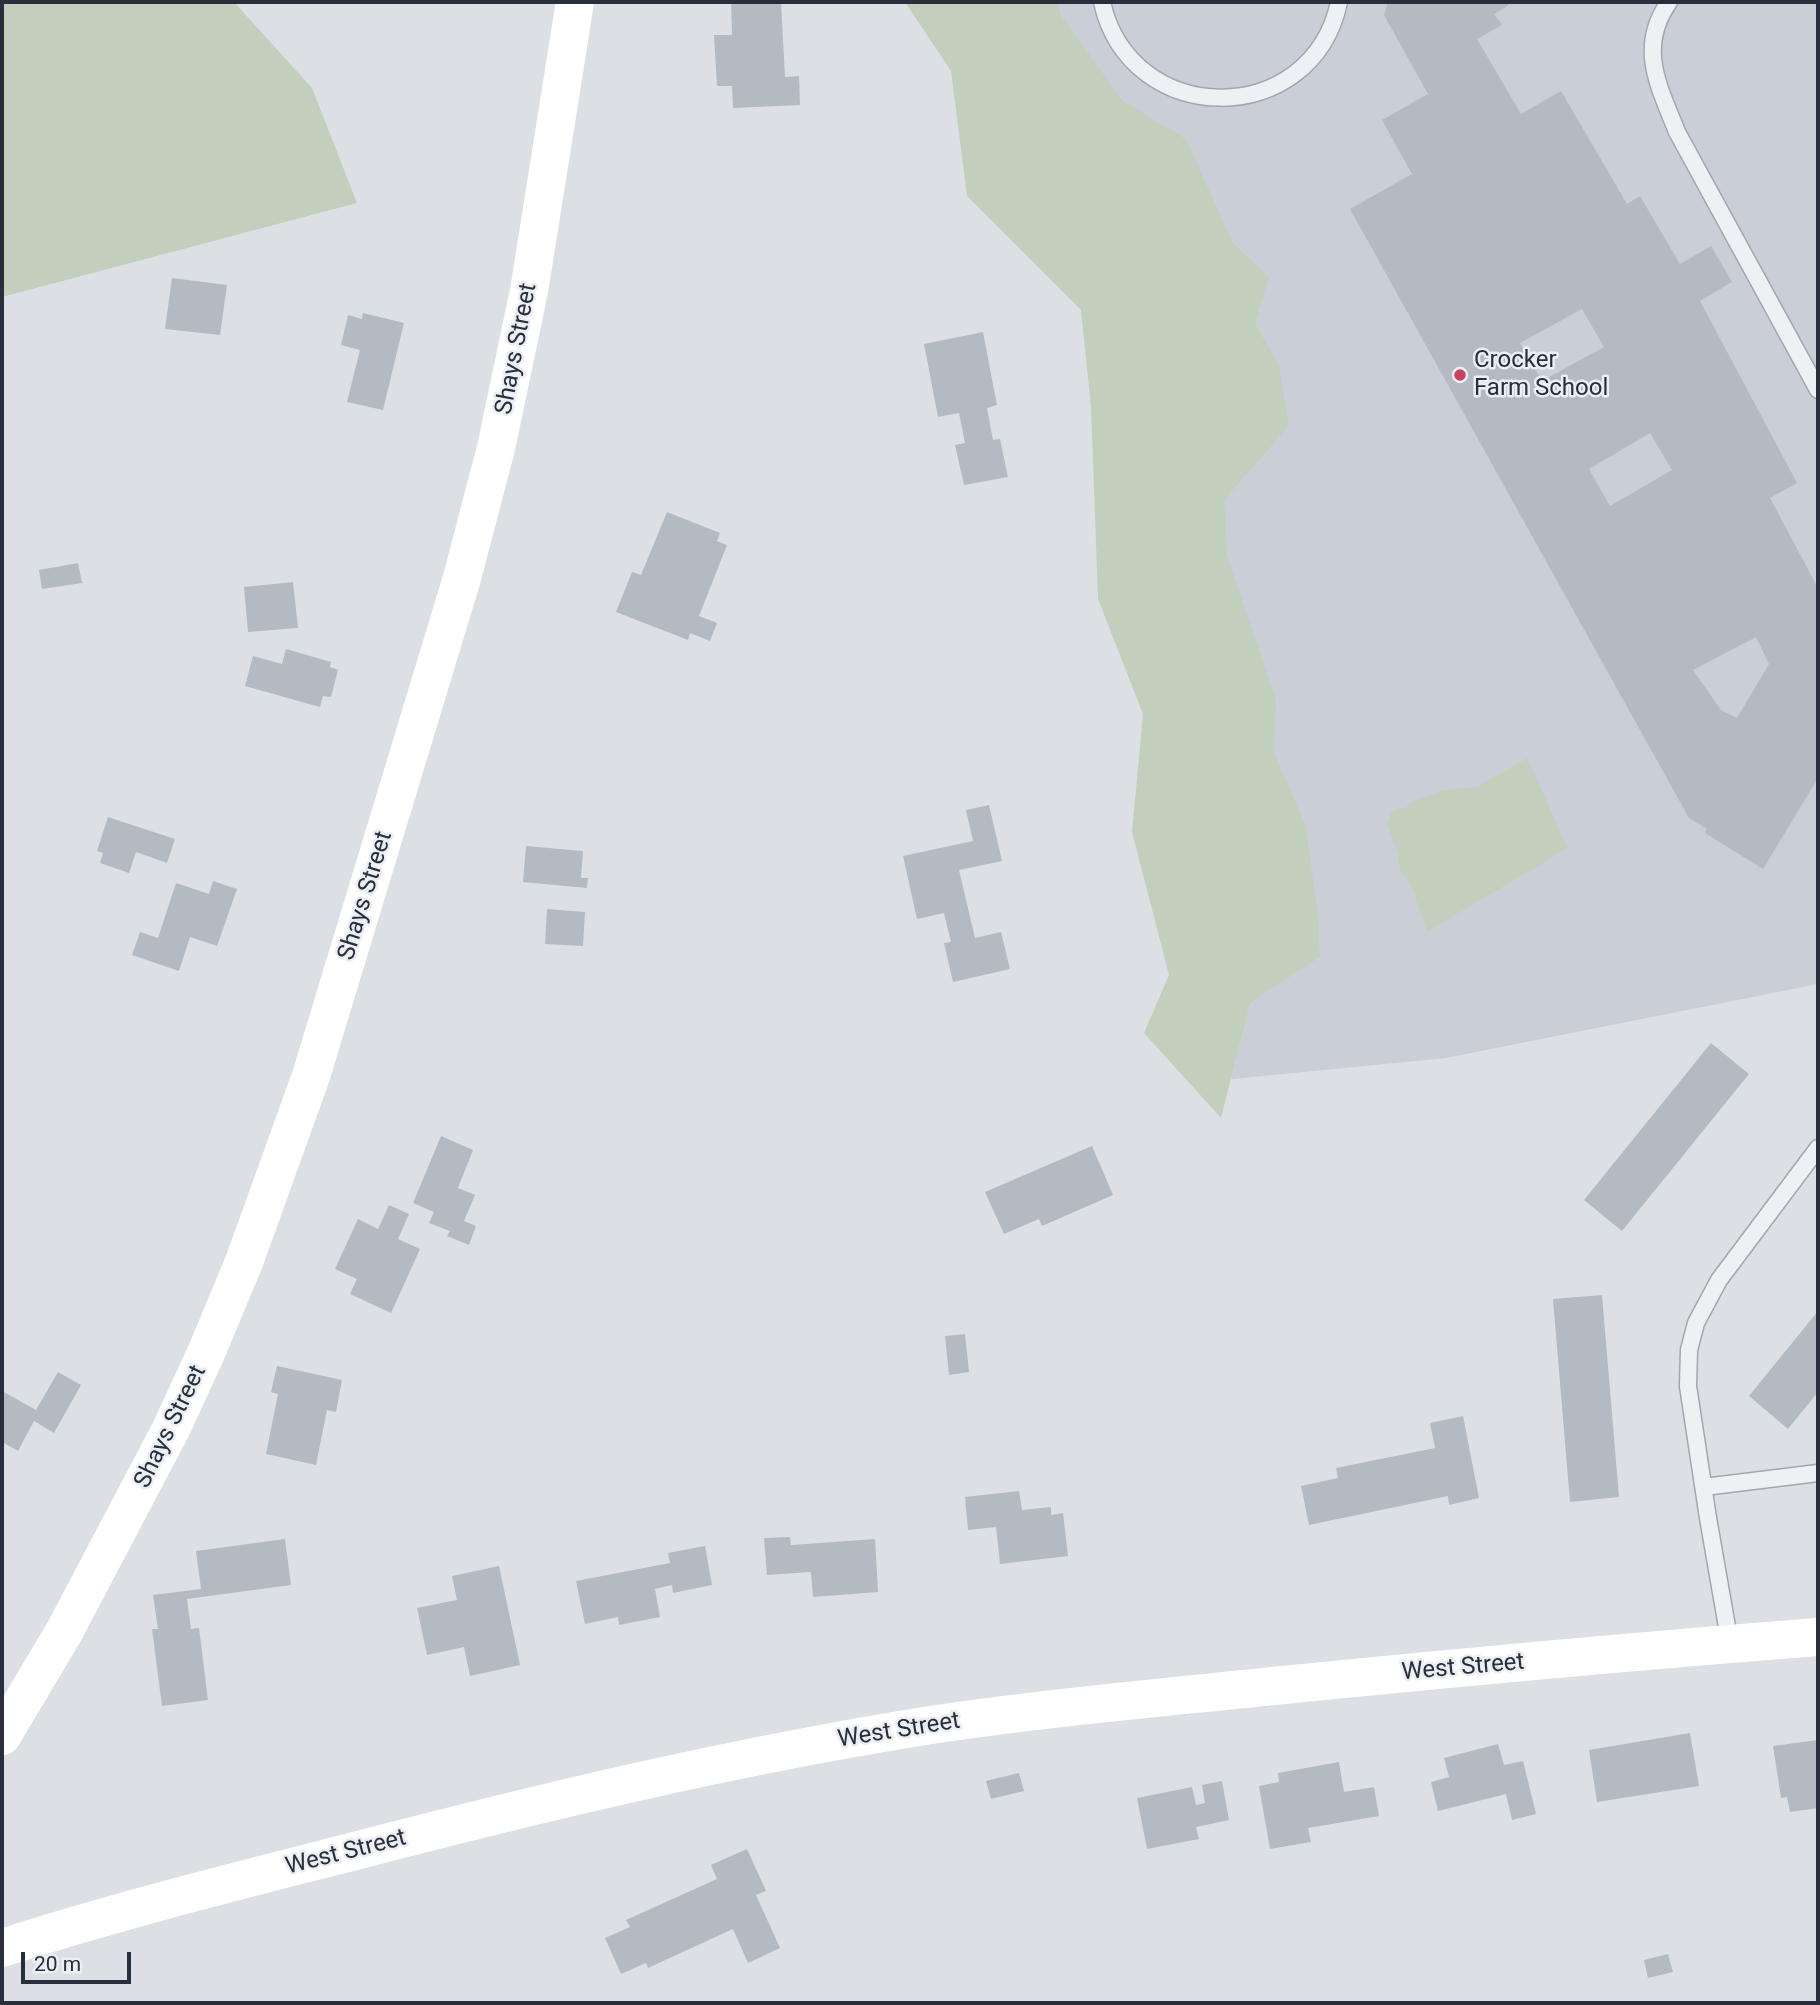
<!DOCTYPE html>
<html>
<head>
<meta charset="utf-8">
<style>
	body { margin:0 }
	#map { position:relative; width:1820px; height:2005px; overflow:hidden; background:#dce0e5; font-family:Roboto,sans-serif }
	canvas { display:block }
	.frame { position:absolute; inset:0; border:4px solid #262f3b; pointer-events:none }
	.scale { position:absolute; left:21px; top:1952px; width:110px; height:32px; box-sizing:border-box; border:4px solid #262f3b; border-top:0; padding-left:9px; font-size:21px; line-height:24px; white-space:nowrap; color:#262f3b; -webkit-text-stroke:5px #ebeff3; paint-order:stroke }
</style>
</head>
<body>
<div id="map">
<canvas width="1820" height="2005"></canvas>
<div class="frame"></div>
<div class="scale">20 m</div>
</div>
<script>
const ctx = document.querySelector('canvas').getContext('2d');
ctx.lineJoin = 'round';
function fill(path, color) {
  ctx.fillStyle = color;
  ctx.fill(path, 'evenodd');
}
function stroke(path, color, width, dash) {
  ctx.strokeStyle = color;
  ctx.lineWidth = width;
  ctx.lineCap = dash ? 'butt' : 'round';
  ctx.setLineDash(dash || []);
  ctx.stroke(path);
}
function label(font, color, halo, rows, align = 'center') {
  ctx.font = font + ' Roboto,sans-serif';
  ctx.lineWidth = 5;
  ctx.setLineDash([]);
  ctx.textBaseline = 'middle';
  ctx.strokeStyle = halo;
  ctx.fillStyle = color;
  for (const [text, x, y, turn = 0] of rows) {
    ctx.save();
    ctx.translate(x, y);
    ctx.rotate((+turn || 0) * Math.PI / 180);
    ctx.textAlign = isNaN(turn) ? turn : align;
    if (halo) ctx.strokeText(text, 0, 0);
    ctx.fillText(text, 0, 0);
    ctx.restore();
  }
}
const built = new Path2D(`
	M1031 2H1818V984L1446 1058 1223 1080Z`);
const green = new Path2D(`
	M2 2H234L312 88 357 203 2 297Z
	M905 2H1058L1060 14 1123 101 1186 139 1233 243 1269 277 1255 323 1279 366 1289 426 1224 500 1227 555 1276 700 1274 752 1306 827 1318 917 1320 957 1250 1003 1221 1118 1144 1033 1169 975 1132 832 1143 714 1098 599 1091 407 1081 310 967 196 951 71Z
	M1527 758 1568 848 1427 932 1412 888 1400 870 1398 853 1387 824 1392 811 1407 807 1410 803 1442 790 1477 787Z`);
const building = new Path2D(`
	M731 2H781L785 77 799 76 800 105 733 108 732 86H717L714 35H732Z
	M1388 2H1507L1509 5 1494 14 1502 25 1477 39 1521 114 1561 91 1627 204 1640 196 1680 264 1711 246 1732 282 1700 301 1797 483 1770 498 1818 588V647L1816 649 1818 653V778L1763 869 1705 833 1707 829 1689 818 1350 209 1412 174 1382 120 1428 94 1384 15ZM1582 309 1604 347 1542 381 1520 343ZM1650 433 1672 470 1610 506 1589 469ZM1756 637 1769 664 1737 718 1721 710 1693 670Z
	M172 278 227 285 220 335 165 329Z
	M363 313 404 323 383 410 347 402 360 350 341 345 348 315 362 319Z
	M983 332 997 405 987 408 993 440 1000 439 1008 477 964 485 955 445 965 443 959 413 938 417 924 344Z
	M667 512 720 533 717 541 727 545 699 616 717 623 710 641 690 633 688 640 616 612 632 572 641 575Z
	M78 563 82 583 42 589 39 570Z
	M293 582 298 628 248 632 244 587Z
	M286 649 331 662 330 667 338 670 331 697 323 696 320 707 245 686 253 656 282 664Z
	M989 805 1002 861 959 870 975 938 1001 932 1010 969 953 982 944 943 951 942 944 913 917 919 903 856 973 841 966 810Z
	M108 817 175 839 167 863 136 852 129 873 100 863 103 853 97 851Z
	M526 846 583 851 581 878H588L587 888 523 882Z
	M213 881 237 889 217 946 190 937 179 971 132 955 140 932 158 938 176 883 209 894Z
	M547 909 585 912 583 946 545 944Z
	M1711 1043 1749 1074 1622 1231 1584 1200Z
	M441 1136 473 1150 458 1188 475 1195 464 1221 476 1226 469 1245 447 1236 450 1231 429 1223 434 1212 413 1203Z
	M1092 1146 1113 1195 1042 1226 1039 1219 1004 1234 985 1192Z
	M389 1205 409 1214 398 1239 420 1249 391 1313 350 1294 357 1279 335 1269 358 1219 378 1229Z
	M1602 1295 1619 1497 1570 1502 1553 1299Z
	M1818 1311V1392L1788 1429 1749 1396Z
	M965 1334 969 1372 949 1375 945 1336Z
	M277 1366 342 1380 336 1412 327 1410 316 1465 266 1454 278 1394 271 1392Z
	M58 1372 81 1385 54 1433 34 1421 18 1451 2 1442V1391L36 1410Z
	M1463 1416 1479 1498 1449 1505 1448 1496 1309 1525 1301 1486 1338 1478 1336 1468 1435 1448 1430 1423Z
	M1019 1491 1022 1510 1051 1507V1515L1063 1513 1068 1556 1000 1564 996 1527 968 1530 965 1497Z
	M790 1537 791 1545 875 1539 878 1592 813 1597 811 1572 767 1575 764 1538Z
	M285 1539 291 1585 187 1599 191 1629 199 1628 208 1700 162 1706 152 1629H158L153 1595 201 1589 196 1551Z
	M705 1546 712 1585 673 1593 672 1585 655 1589 660 1617 619 1625 618 1617 585 1624 576 1581 670 1563 668 1553Z
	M499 1566 520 1665 470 1676 464 1647 427 1655 417 1608 457 1600 452 1576Z
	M1690 1733 1699 1786 1597 1802 1589 1750Z
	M1818 1740V1808L1790 1812 1787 1797 1781 1798 1773 1746Z
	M1498 1744 1504 1765 1523 1761 1536 1814 1512 1820 1506 1794 1438 1811 1431 1782 1449 1777 1444 1758Z
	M1339 1762 1344 1792 1374 1787 1379 1816 1308 1828 1311 1842 1270 1849 1259 1786 1279 1782 1278 1773Z
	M1019 1773 1024 1791 991 1799 986 1781Z
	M1222 1781 1229 1820 1196 1827 1199 1839 1147 1849 1137 1798 1192 1787 1196 1805 1205 1803 1202 1785Z
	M747 1849 766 1891 756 1895 780 1948 748 1963 733 1929 648 1968 646 1963 621 1974 605 1938 630 1927 626 1920 717 1879 711 1865Z
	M1668 1954 1673 1972 1648 1978 1644 1960Z`);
const lane = new Path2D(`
	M1102 2C1130 129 1312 130 1339 2
	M1669 2C1637 48 1659 86 1677 132L1818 390
	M1704 1487 1818 1473
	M1730 1644 1708 1518 1688 1386 1689 1350 1696 1323 1719 1280 1818 1148`);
const secondary = new Path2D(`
	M2 1736 64 1632 171 1429 206 1353 244 1262 311 1076 462 578 496 448 529 291 575 2
	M2 1948C117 1911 234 1882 351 1852 543 1802 735 1756 931 1725 1044 1708 1159 1698 1273 1686 1454 1668 1636 1651 1818 1637`);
const markers = [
	[1460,375,7,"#c84360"]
];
const streetNames = [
	["Shays Street",517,349,-79],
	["Shays Street",366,896,-73],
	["Shays Street",171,1427,-64],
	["West Street",1463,1668,-5],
	["West Street",899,1731,-9],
	["West Street",346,1853,-14]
];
const poiNames = [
	["Crocker",1474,361],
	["Farm School",1474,389]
];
fill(built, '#cacfd7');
fill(green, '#c3cfbd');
fill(building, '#b3bac2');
stroke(lane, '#a2a7af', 19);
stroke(lane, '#eef1f4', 16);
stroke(secondary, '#fff', 38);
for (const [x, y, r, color] of markers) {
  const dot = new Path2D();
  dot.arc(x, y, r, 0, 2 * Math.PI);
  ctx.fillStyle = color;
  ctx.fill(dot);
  stroke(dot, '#ebeff3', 2.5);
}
label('24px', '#262f3b', '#ebeff3', streetNames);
label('24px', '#262f3b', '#ebeff3', poiNames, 'left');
</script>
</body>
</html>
